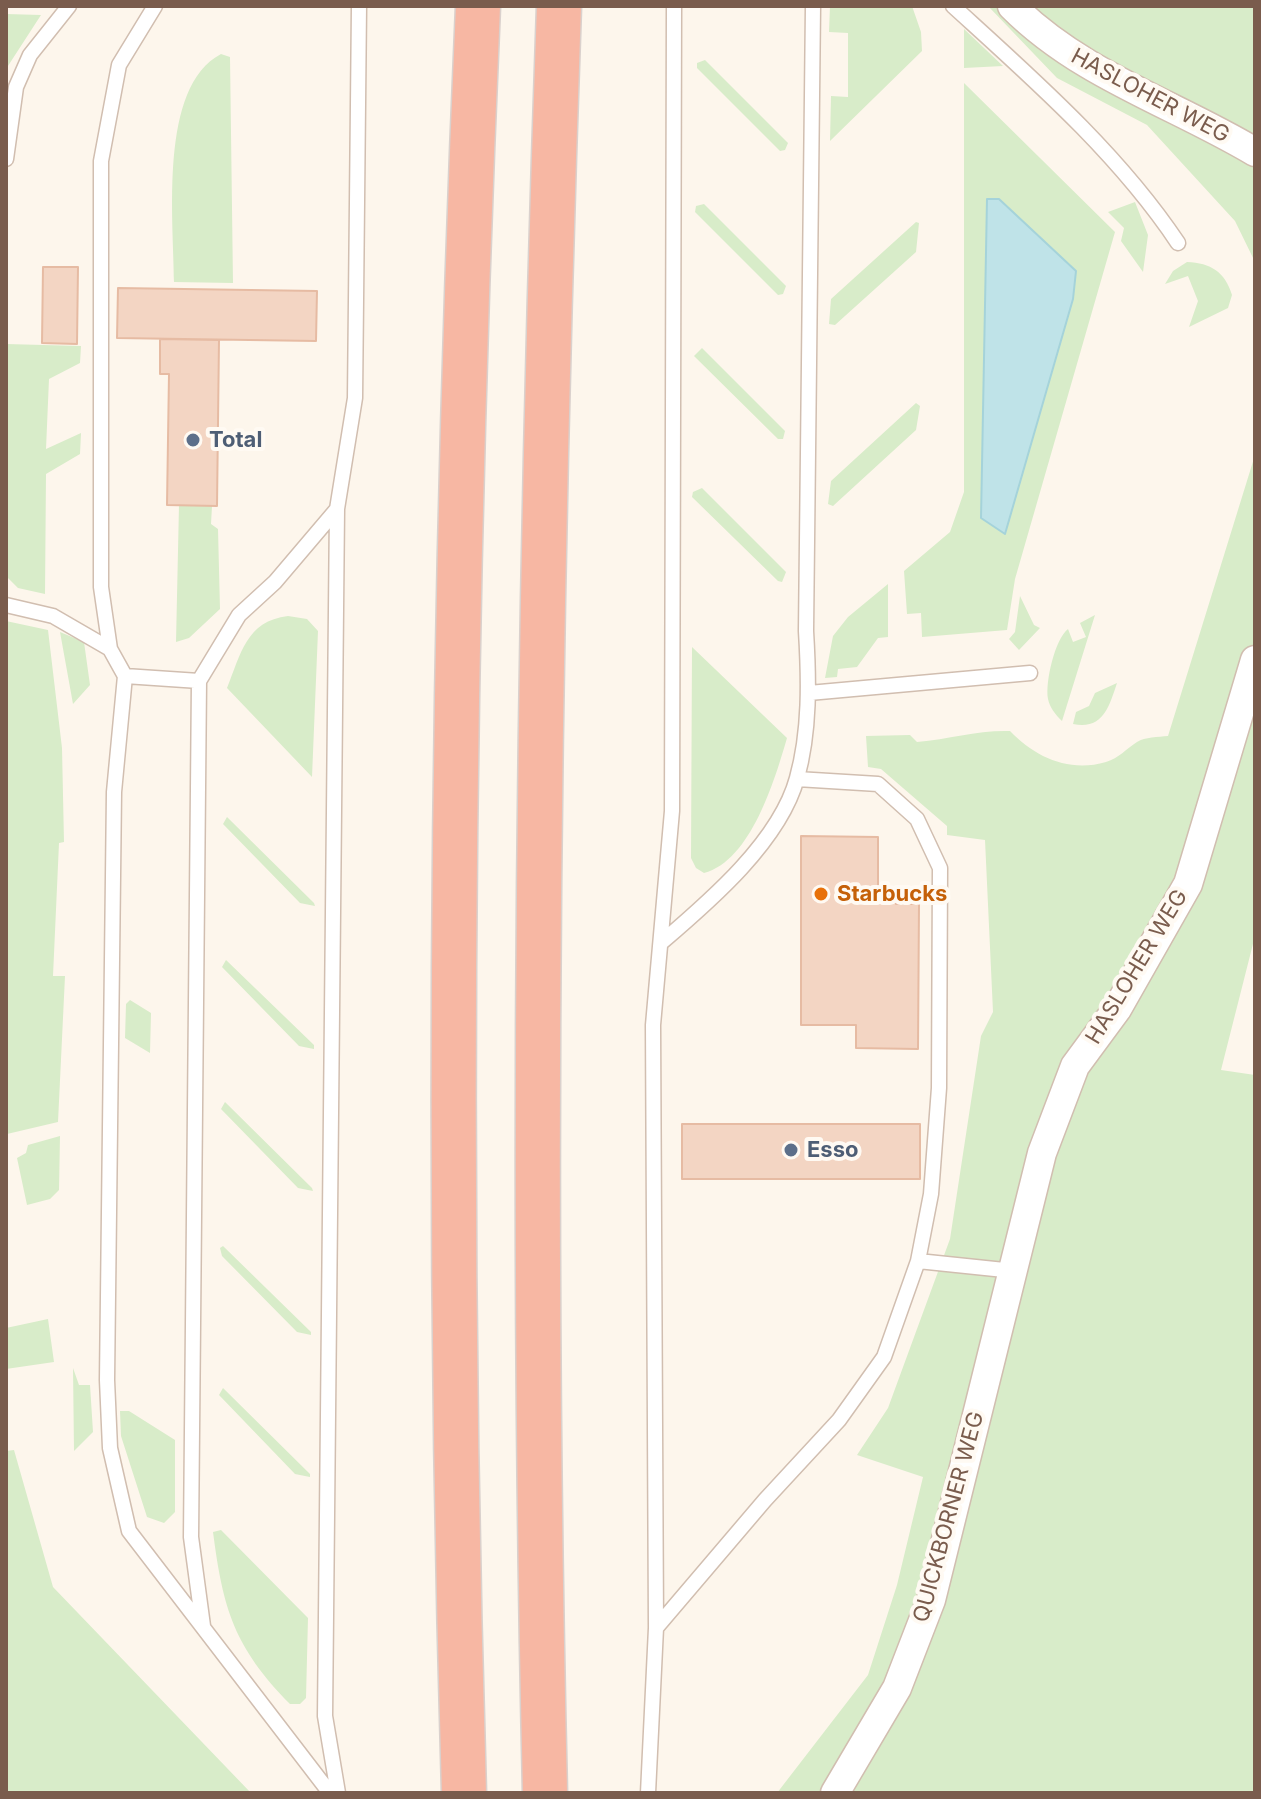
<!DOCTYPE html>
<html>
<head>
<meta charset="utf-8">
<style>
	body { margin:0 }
	#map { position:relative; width:1261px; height:1799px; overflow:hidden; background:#fdf6ec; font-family:Inter,sans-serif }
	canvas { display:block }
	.frame { position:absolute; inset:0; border:8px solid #7a5c4d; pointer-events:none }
</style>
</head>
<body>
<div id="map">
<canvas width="1261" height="1799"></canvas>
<div class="frame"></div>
</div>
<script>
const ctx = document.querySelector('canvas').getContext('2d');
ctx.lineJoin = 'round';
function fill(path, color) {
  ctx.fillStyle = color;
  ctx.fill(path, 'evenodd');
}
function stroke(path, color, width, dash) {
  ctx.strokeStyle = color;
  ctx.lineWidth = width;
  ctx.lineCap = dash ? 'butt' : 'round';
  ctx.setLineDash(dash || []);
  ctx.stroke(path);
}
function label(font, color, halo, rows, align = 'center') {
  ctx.font = font + ' Inter,sans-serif';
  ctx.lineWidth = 8;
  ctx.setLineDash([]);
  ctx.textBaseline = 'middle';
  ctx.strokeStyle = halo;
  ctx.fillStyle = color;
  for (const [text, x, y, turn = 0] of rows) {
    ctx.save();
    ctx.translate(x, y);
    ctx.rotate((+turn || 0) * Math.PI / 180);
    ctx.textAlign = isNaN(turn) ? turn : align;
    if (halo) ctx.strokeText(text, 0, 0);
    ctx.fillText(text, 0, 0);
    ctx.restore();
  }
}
const green = new Path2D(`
	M830 6H912L921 32 922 51 830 141 831 96 848 97V33L829 32Z
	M988 6H1255V262L1235 221 1147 125 1057 78Z
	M6 14 41 15 6 69Z
	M964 29 1003 66 964 68Z
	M221 54 230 57 233 283 174 282C174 221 158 87 221 54Z
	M705 60 788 143 785 150 780 151 697 68V63Z
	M964 83 1115 232 1015 579 1007 630 922 637 921 613 907 614 904 571 950 532 964 492Z
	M1135 202 1148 235 1143 272 1121 241 1124 228 1108 212Z
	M704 204 786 286 783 294 778 295 695 212 696 206Z
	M916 222 919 223 916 252 835 325 829 324 831 299Z
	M1187 262C1211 263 1225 272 1232 295L1228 308 1189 327 1198 301 1188 276 1165 284 1173 271Z
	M6 344 81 346 80 363 49 379 46 449 81 433 80 454 46 474 45 594 18 588 6 576Z
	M702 348 785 431 783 439H778L694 356Z
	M916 403 920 406 916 430 833 506 828 504 831 481Z
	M1255 455V936L1221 1070 1255 1075V1793H777L868 1675 897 1585 923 1477 857 1455 888 1408 950 1239 981 1036 993 1012 985 840 947 835V826L881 769 868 767 866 736 910 735 917 742C950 739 978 730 1010 731 1035 757 1069 773 1106 762 1119 758 1126 749 1137 742 1145 737 1158 737 1168 736Z
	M702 488 786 572 782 582 778 581 692 497 693 492Z
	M179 505 212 506 211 524 218 529 220 609 189 638 176 642Z
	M888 584V637L878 638 857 667 838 669 837 677 825 678 833 636 848 617Z
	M1020 596 1034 625 1040 628 1019 650 1009 639 1015 632Z
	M1095 615 1062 721C1055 714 1050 708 1048 699 1045 682 1055 639 1068 629L1073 642 1086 637 1080 623Z
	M288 616 307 619 318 631 312 777 227 688C241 654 246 621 288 616Z
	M6 621 48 630 62 748 64 842 59 843 53 976H65L58 1122 7 1134Z
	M60 632 84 642 90 685 73 704Z
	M692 647 787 738C775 779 751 861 704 873L696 868 691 858Z
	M1117 683C1109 707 1103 730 1073 724L1076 712 1089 706 1095 693Z
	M227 817 314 903 315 906 300 903 223 824Z
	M226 960 314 1045V1049L299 1046 222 967Z
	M130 1000 151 1013 150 1053 125 1038 126 1004Z
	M225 1102 312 1188 313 1191 298 1188 221 1109Z
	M60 1136 59 1190 50 1199 27 1205 17 1158 26 1153 28 1145Z
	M223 1246 311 1332V1335L297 1332 222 1256 220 1248Z
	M48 1319 54 1362 6 1369V1328Z
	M73 1368 79 1385H90L93 1432 74 1451Z
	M223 1388 310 1474V1477L295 1474 219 1395Z
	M120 1411H129L175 1440V1512L164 1523 147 1517 121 1436Z
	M14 1450 53 1587 251 1793H6V1451Z
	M221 1530 308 1618 306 1698 300 1704H290C234 1647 223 1609 213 1532Z`);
const water = new Path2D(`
	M987 199H999L1076 271 1073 299 1005 534 981 518Z`);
const building = new Path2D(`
	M43 267H78L77 344 42 343Z
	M118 288 317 291 316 341 117 338Z
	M160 339 219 340 217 506 167 505 169 374H160Z
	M801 836 878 837V888H896V904H919L918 1049 856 1048V1025H801Z
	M682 1124H920V1179H682Z`);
const service = new Path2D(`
	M155 6 119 65 101 161V587L110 649 125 676 114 792 107 1380 110 1448 129 1531 330 1793
	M953 6C1032 78 1118 153 1178 243
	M6 159 16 87 30 55 69 6
	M6 605 53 616 110 649
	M125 676 199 681
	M809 693 1030 673
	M662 942C710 901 780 841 797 778 810 731 809 680 806 631L813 6
	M918 1261 1014 1271
	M203 1626 191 1537 199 681 239 615 275 582 337 509
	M656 1628 765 1500 839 1420 884 1357 918 1261 931 1194 939 1088 940 868 917 819 878 784 797 779
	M338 1793 325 1716 337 509 355 398 359 6
	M648 1793 656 1628 653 1025 672 811 674 6`);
const minor = new Path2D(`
	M1012 6C1081 75 1173 103 1255 152
	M835 1793 897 1688 931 1600 1042 1153 1075 1066 1117 1009 1188 884 1255 660`);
const motorway = new Path2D(`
	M464 1793C446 1198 452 601 478 6
	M545 1793C531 1197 538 602 559 6`);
const markers = [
	[193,440,8,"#5c6f8a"],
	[821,894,8,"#e8710a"],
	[791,1150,8,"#5c6f8a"]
];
const streetNames = [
	["HASLOHER WEG",1150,96,28],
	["HASLOHER WEG",1137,967,-59],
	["QUICKBORNER WEG",949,1517,-75]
];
const serviceNames = [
	["Total",209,440],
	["Esso",807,1150]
];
const foodNames = [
	["Starbucks",837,894]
];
fill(green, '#d8ecc9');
fill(water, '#bfe3e8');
stroke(water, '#a5d3da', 2);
fill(building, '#f3d5c3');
stroke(building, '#e6bba3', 2);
stroke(service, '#d1beb0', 17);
stroke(minor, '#d1beb0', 31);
stroke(motorway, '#dad1cd', 47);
stroke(service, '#fff', 14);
stroke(minor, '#fff', 28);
stroke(motorway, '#f7b7a3', 44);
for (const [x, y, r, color] of markers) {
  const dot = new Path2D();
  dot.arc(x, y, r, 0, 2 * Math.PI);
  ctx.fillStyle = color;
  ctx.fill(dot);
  stroke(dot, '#fffaf3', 3);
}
label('22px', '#7a5c4d', '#fffaf3', streetNames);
label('bold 22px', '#4e5e75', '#fffaf3', serviceNames, 'left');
label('bold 22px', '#c56008', '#fffaf3', foodNames, 'left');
</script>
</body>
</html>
